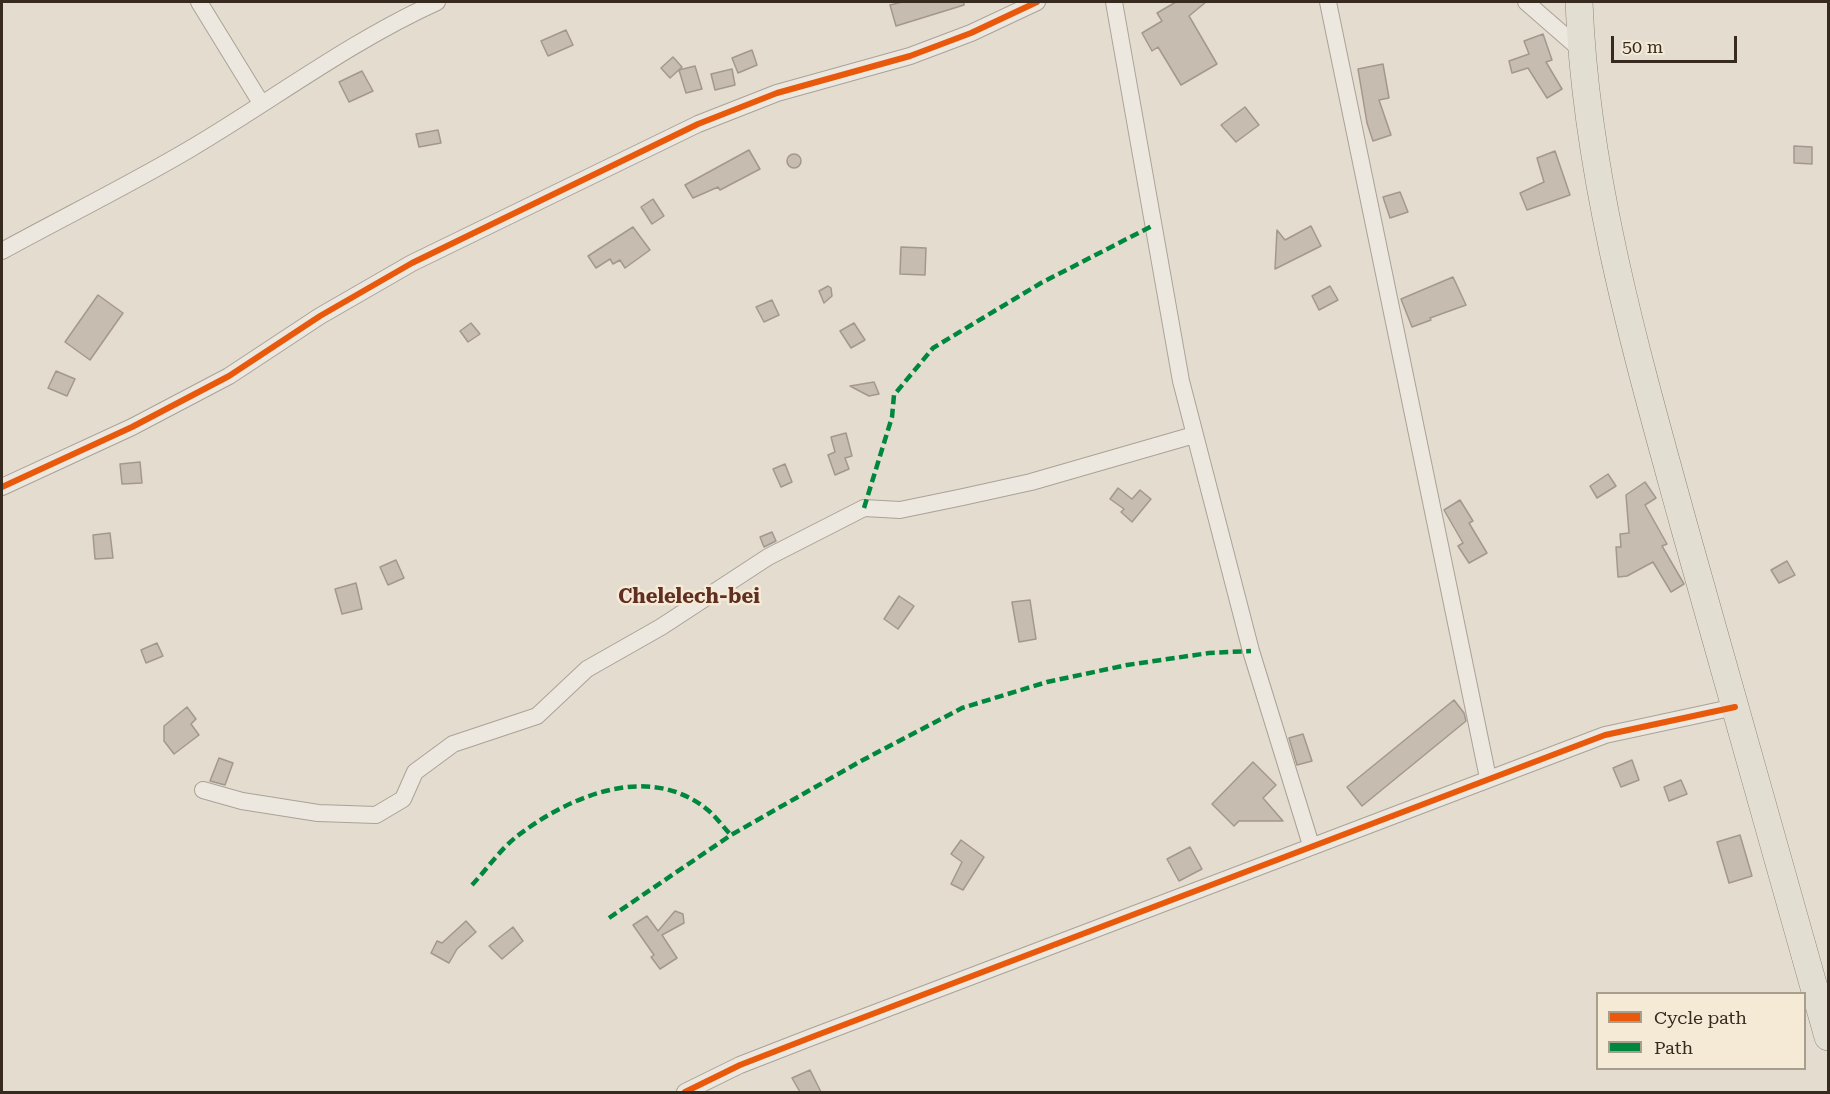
<!DOCTYPE html>
<html>
<head>
<meta charset="utf-8">
<style>
	body { margin:0 }
	#map { position:relative; width:1830px; height:1094px; overflow:hidden; background:#e4dcce; font-family:"Roboto Serif",serif }
	canvas { display:block }
	.frame { position:absolute; inset:0; border:3px solid #372b20; pointer-events:none }
	.legend { position:absolute; left:1596px; top:992px; width:210px; height:78px; box-sizing:border-box; background:#f4ead6; border:2px solid #a89e8d; margin:0; padding:8px 10px; list-style:none; font-size:18px; color:#372b20 }
	.legend li { display:flex; align-items:center; gap:12px; height:30px }
	.legend b { width:30px; border:2px solid #a89e8d }
	.scale { position:absolute; left:1611px; top:36px; width:126px; height:27px; box-sizing:border-box; border:3px solid #372b20; border-top:0; padding-left:8px; font-size:18px; line-height:21px; white-space:nowrap; color:#372b20; -webkit-text-stroke:4px #f4ead6; paint-order:stroke }
</style>
</head>
<body>
<div id="map">
<canvas width="1830" height="1094"></canvas>
<div class="frame"></div>
<ul class="legend">
<li><b style="height:8px;background:#e8590c"></b>Cycle path</li>
<li><b style="height:8px;background:#00873e"></b>Path</li>
</ul>
<div class="scale">50 m</div>
</div>
<script>
const ctx = document.querySelector('canvas').getContext('2d');
ctx.lineJoin = 'round';
function fill(path, color) {
  ctx.fillStyle = color;
  ctx.fill(path, 'evenodd');
}
function stroke(path, color, width, dash) {
  ctx.strokeStyle = color;
  ctx.lineWidth = width;
  ctx.lineCap = dash ? 'butt' : 'round';
  ctx.setLineDash(dash || []);
  ctx.stroke(path);
}
function label(font, color, halo, rows, align = 'center') {
  ctx.font = font + ' "Roboto Serif",serif';
  ctx.lineWidth = 5;
  ctx.setLineDash([]);
  ctx.textBaseline = 'middle';
  ctx.strokeStyle = halo;
  ctx.fillStyle = color;
  for (const [text, x, y, turn = 0] of rows) {
    ctx.save();
    ctx.translate(x, y);
    ctx.rotate((+turn || 0) * Math.PI / 180);
    ctx.textAlign = isNaN(turn) ? turn : align;
    if (halo) ctx.strokeText(text, 0, 0);
    ctx.fillText(text, 0, 0);
    ctx.restore();
  }
}
const building = new Path2D(`
	M902 2H964V5L896 26 890 5Z
	M1176 2H1206L1189 16 1217 64 1181 85 1158 47 1152 51 1142 33 1162 21 1157 13Z
	M566 30 573 45 548 56 541 41Z
	M1543 34 1552 60 1546 62 1562 89 1547 98 1528 68 1512 73 1509 61 1529 54 1524 41Z
	M752 50 757 65 738 73 732 58Z
	M673 57 682 67 670 78 661 68Z
	M1383 64 1389 98 1379 100 1391 135 1373 141 1367 123 1358 69Z
	M695 66 702 89 686 93 679 70Z
	M732 69 735 85 715 90 711 74Z
	M362 71 373 91 349 102 339 82Z
	M1245 107 1259 125 1236 142 1221 125Z
	M438 130 441 143 419 147 416 134Z
	M1794 146 1812 147V164L1794 163Z
	M749 150 760 169 720 190 718 187 693 198 685 185Z
	M1555 151 1570 195 1527 210 1520 193 1544 182 1537 158Z
	M787 161a7 7 0 1 1 14 0a7 7 0 1 1-14 0Z
	M1400 192 1408 212 1390 218 1383 197Z
	M653 199 664 216 652 224 641 207Z
	M1311 226 1321 246 1275 269 1277 230 1285 240Z
	M633 227 650 250 625 268 620 260 613 264 610 259 596 268 588 256Z
	M901 247 926 248 925 275 900 274Z
	M1453 277 1466 305 1430 318 1431 320 1412 327 1401 299Z
	M828 286 831 288 832 296 824 303 819 291Z
	M1330 286 1338 300 1319 310 1312 296Z
	M98 295 123 313 90 360 65 342Z
	M772 300 779 315 764 322 756 307Z
	M471 323 480 334 468 342 460 331Z
	M854 323 865 340 851 348 840 331Z
	M56 371 75 379 67 396 48 388Z
	M874 382 879 394 869 396 850 386Z
	M846 433 852 456 845 458 849 469 835 475 828 455 835 452 831 437Z
	M140 462 142 483 122 484 120 464Z
	M785 464 792 482 781 487 773 469Z
	M1608 474 1616 486 1597 498 1590 486Z
	M1645 482 1656 498 1645 505 1667 544 1662 546 1684 584 1671 592 1653 562 1627 576 1618 577 1616 547H1621L1620 534 1629 533 1626 495Z
	M1118 488 1132 499 1140 490 1151 499 1132 522 1121 512 1124 509 1110 499Z
	M1460 500 1473 521 1469 523 1487 553 1469 563 1458 546 1463 543 1444 510Z
	M772 532 776 541 764 547 760 537Z
	M110 533 113 558 95 559 93 535Z
	M396 560 404 578 388 585 380 567Z
	M1787 561 1795 575 1779 583 1771 570Z
	M356 583 362 609 342 614 335 589Z
	M899 596 914 606 898 629 884 619Z
	M1030 600 1036 639 1019 642 1012 602Z
	M157 643 163 656 146 663 141 650Z
	M1454 700 1464 713 1466 721 1362 806 1347 787Z
	M187 707 196 719 191 724 199 735 174 754 164 741V726Z
	M1303 734 1312 761 1297 765 1289 738Z
	M219 758 233 763 225 785 210 781Z
	M1632 760 1639 780 1621 787 1613 768Z
	M1253 762 1276 785 1263 798 1283 821H1239L1234 826 1212 804Z
	M1681 780 1687 794 1669 801 1664 787Z
	M1740 835 1752 876 1729 883 1717 842Z
	M961 840 984 857 963 890 951 884 962 862 951 854Z
	M1190 847 1202 869 1179 881 1167 859Z
	M675 911 683 914 684 923 662 935 677 958 660 969 651 957 654 955 633 925 647 916 658 931Z
	M466 921 476 932 457 949 449 963 431 953 437 941 442 943Z
	M513 927 523 941 502 959 489 946Z
	M810 1070 821 1092H800L792 1078Z`);
const street = new Path2D(`
	M199 2 261 103
	M1114 2 1181 381 1251 651 1311 845
	M1328 2 1488 778
	M1526 2 1581 50
	M2 251C64 217 129 185 190 149 273 100 349 42 437 2
	M2 487 132 427 229 376 320 316 412 263 698 124 777 93 910 56 971 33 1037 2
	M203 790 242 801 318 813 376 815 403 799 415 772 453 744 537 716 587 669 661 627 768 557 864 508 900 510 963 497 1031 482 1194 435
	M685 1092 740 1065 812 1037 1605 735 1735 707`);
const primary = new Path2D(`
	M1579 2C1586 180 1637 355 1684 526 1732 696 1780 867 1828 1037`);
const quiet = new Path2D(`
	M864 508 892 417 894 395 933 348 1041 283 1152 226
	M472 885C486 870 500 850 516 837 569 796 650 761 709 811 717 818 724 828 731 835
	M609 918 731 835 861 761 962 708 1047 682 1127 665 1209 653 1251 651`);
const cycleway = new Path2D(`
	M2 487 132 427 229 376 320 316 412 263 698 124 777 93 910 56 971 33 1037 2
	M685 1092 740 1065 812 1037 1605 735 1735 707`);
const quarterNames = [
	["Chelelech-bei",689,597]
];
fill(building, '#c7bcb0');
stroke(building, '#a4988e', 1.5);
stroke(street, '#a9a297', 18);
stroke(primary, '#8f877e', 28);
stroke(street, '#ece8e0', 16);
stroke(primary, '#e3ded2', 27);
stroke(quiet, '#00873e', 4.5, [9, 4.5]);
stroke(cycleway, '#e8590c', 6);
label('bold 20px', '#612e22', '#f4ead6', quarterNames);
</script>
</body>
</html>
